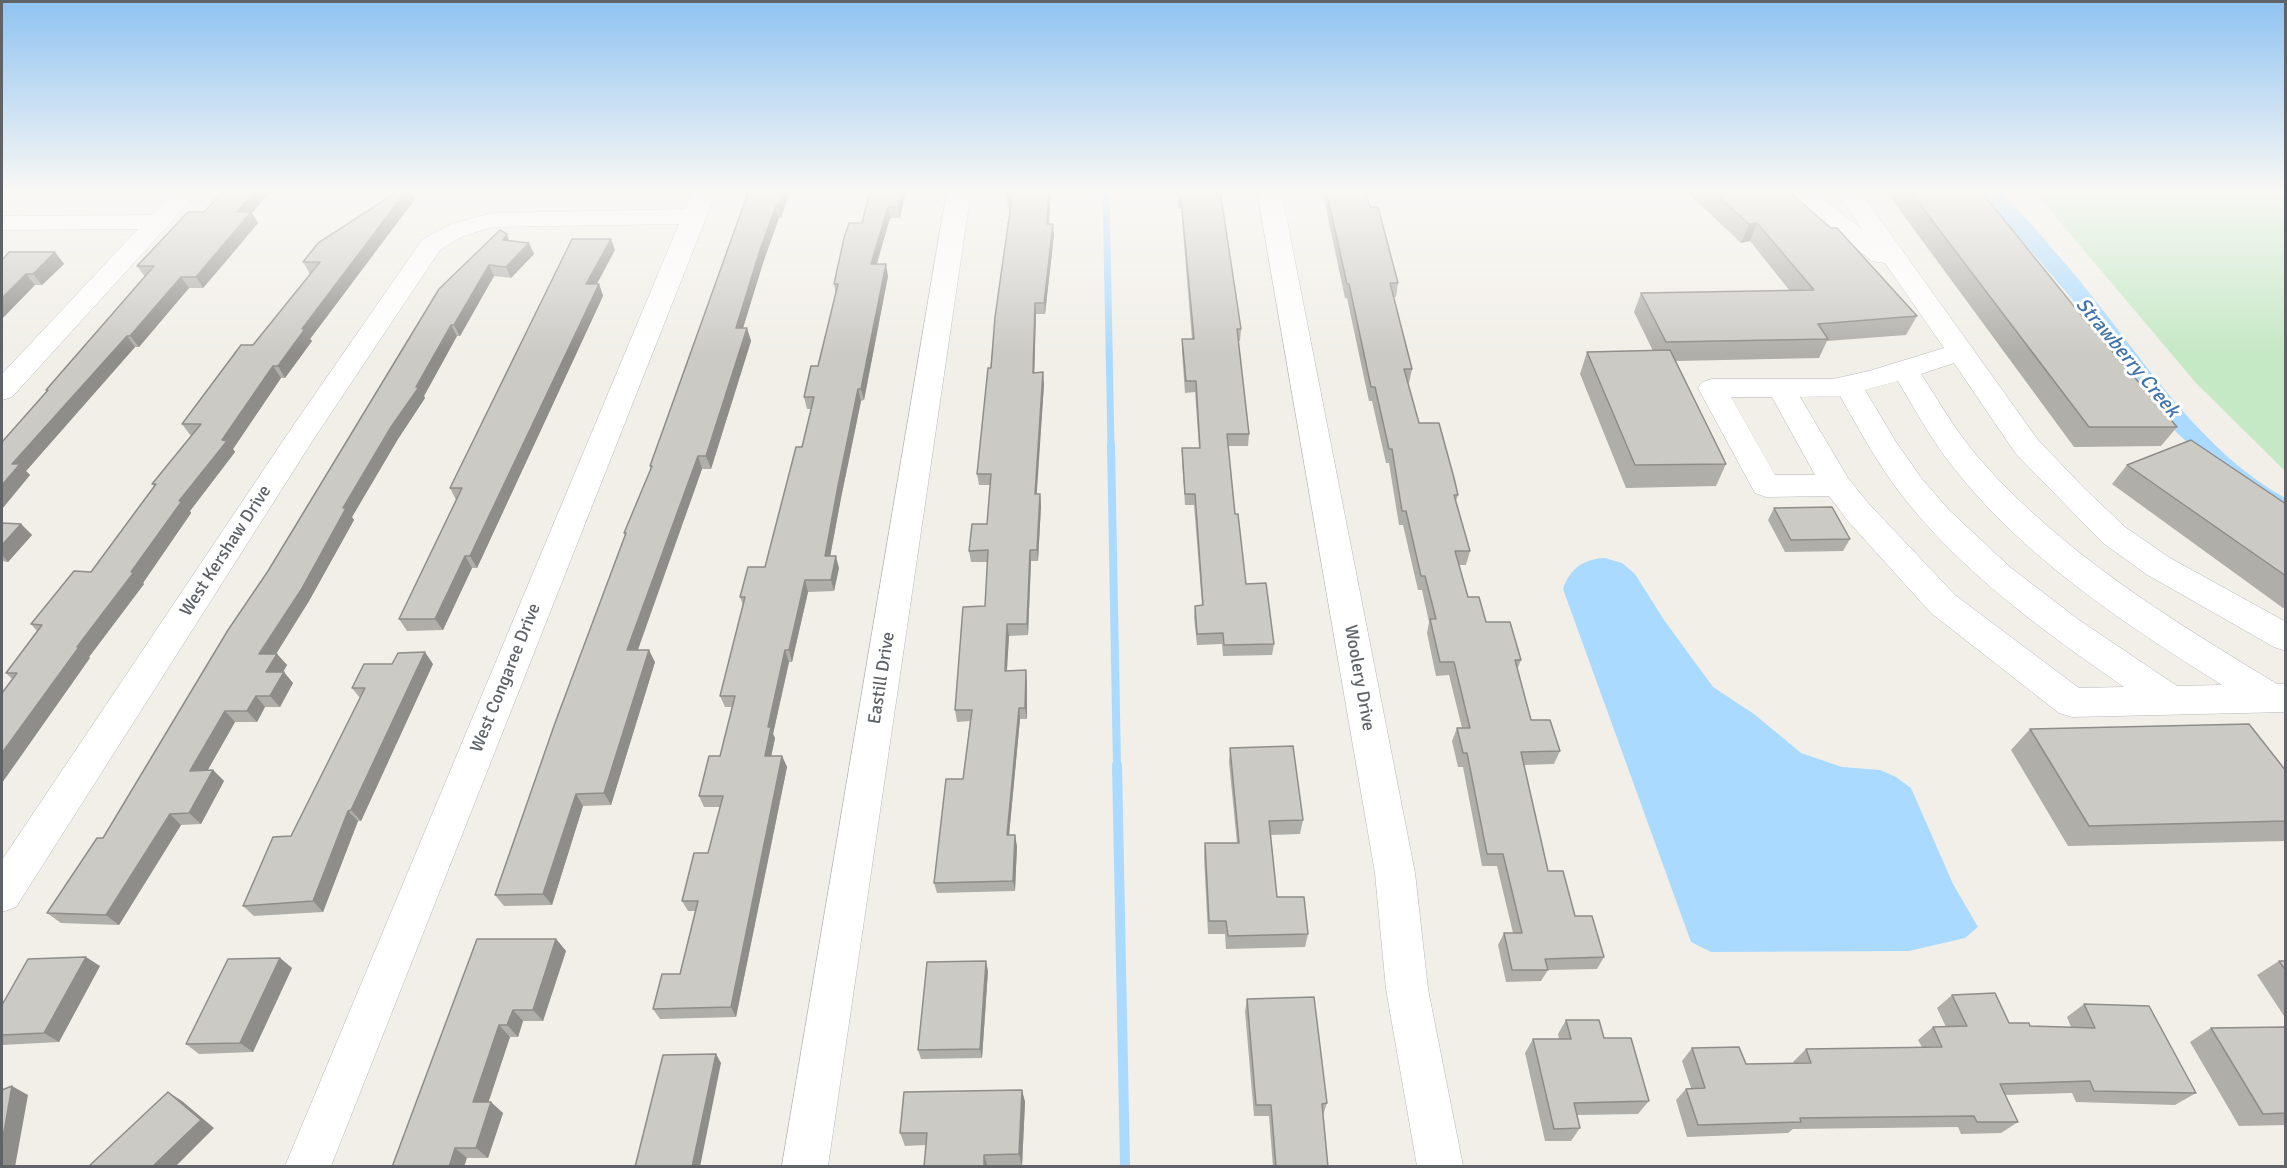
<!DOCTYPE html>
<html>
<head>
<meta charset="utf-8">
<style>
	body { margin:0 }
	#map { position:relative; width:2287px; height:1168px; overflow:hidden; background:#f1efe8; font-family:Signika,sans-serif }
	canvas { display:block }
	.frame { position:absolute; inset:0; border:3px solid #5f6368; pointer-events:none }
</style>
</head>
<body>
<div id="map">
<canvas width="2287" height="1168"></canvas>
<div class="frame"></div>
</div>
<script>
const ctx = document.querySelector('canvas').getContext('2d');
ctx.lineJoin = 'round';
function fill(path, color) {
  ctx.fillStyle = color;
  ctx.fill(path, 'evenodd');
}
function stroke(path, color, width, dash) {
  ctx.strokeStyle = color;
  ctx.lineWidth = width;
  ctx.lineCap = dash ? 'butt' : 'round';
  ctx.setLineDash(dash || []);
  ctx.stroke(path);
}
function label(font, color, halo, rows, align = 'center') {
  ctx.font = font + ' Signika,sans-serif';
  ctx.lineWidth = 6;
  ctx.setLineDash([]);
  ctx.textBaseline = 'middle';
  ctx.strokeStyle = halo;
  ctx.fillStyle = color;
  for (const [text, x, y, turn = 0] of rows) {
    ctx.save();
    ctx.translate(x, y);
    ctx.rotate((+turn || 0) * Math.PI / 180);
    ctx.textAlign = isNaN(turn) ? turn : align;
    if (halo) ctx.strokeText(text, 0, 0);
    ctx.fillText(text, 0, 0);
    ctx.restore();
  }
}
const green = new Path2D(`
	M2033 190H2285V471L2196 383Z`);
const water = new Path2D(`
	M1979 190H2001C2031 225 2063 259 2091 295 2149 368 2203 452 2285 498V519L2247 496 2177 433 2131 377 2101 333Z
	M1605 558 1622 563 1635 574 1664 620 1713 687 1754 714 1801 753 1842 767 1880 770 1896 777 1911 788 1953 884 1978 927 1965 938 1909 951 1711 952 1691 942 1563 589C1570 568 1584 559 1605 558Z`);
const streamFar2 = new Path2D(`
	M1106 190 1111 446`);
const streamFar1 = new Path2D(`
	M1111 445 1117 766`);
const stream = new Path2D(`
	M1117 765 1125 1166`);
const minor = new Path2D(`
	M175 190H200L12 397 2 400V374L138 229 2 230V216L152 215Z
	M693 190H717L331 1166H285L679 224 492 227 461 237 440 250 315 437 16 907 2 912V860L295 423 422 240 451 224 492 213 685 209Z
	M947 190H971L828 1166H782Z
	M1257 190H1281L1415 873 1428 989 1463 1166H1417L1386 989 1375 873Z
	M1784 190H1811L1862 229 1835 190H1859L2038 440 2085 489 2125 527 2170 558 2286 622V651L2274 647 2146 574 2103 543 2016 454 1954 363 1921 374C1939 402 1956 431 1977 456 2060 552 2170 619 2277 684H2286V712L2072 717 2059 713 1931 613 1847 520 1829 496 1766 497 1755 493 1698 388 1702 382 1712 379H1833L1869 371 1944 348 1885 263 1872 261ZM1898 381C1914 408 1930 437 1949 462 2021 556 2123 623 2222 685L2177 686 2079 620 2011 568 1949 510 1922 479 1896 442 1865 390ZM1840 396C1859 429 1877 463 1900 493 1961 572 2043 631 2124 687L2079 688 1955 595 1869 504 1848 478 1800 397ZM1731 397H1772L1815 475H1775Z`);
const wall = new Path2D(`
	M749 190 790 191 781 218H779L763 263 743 328H747L751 341 711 469H702L638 650 655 662 611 805 583 806 552 905 504 906 495 895 625 535 624 533 651 469 650 466Z
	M870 190H906L900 218H890L877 264 888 276 864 400 861 401 841 498 830 556 839 568 834 591 808 592 792 662H789L773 734 775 738 771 756H782L787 767 736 1017 660 1019 653 1009 680 974 695 911H688L682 901 708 853 720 807H704L699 796 720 756 732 707H725L720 696 743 605 740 597 765 567 802 447 811 409H807L804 397 818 366 836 295 834 284 862 223Z
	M1008 190H1051L1049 224 1054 235 1045 314H1036L1034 373 1044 384 1036 494H1040L1041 506 1038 561H1031L1028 635 1009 636 1007 671 1027 682V719H1020L1009 835 1017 846 1015 891 937 893 934 883 963 779 970 721 957 722 955 710 985 606 988 562H971L969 551 987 524 990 485H979L977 474 1010 209H1008L1007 197Z
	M1177 190H1220L1241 329 1240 341H1238L1249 434 1248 446H1228L1235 514 1246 584 1274 644 1272 655 1223 656 1222 644 1197 645 1194 617 1195 606 1202 605 1194 505H1185L1182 460V448H1199L1195 392 1185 393 1182 351V339H1192L1181 209H1178Z
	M1322 190H1365L1370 207 1398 283 1396 297H1394L1412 369 1409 383H1408L1419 423 1458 495 1456 501 1470 551 1466 565H1459L1468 597 1486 622 1521 660 1517 670 1531 720 1560 751 1554 764 1524 765 1548 871 1575 916 1604 957 1597 969 1548 970 1541 981 1506 982 1498 945 1504 933H1513L1497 866H1482L1463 767H1458L1452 741 1457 728H1462L1449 675 1436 676 1427 633 1429 622 1422 590H1418L1403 525H1399L1389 463H1386L1372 401H1369L1347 298H1345Z
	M1685 190H1787L1917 316 1906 335 1827 341 1819 358 1676 361 1726 464 1716 486 1626 488 1580 374 1587 352 1653 351 1634 312 1641 293 1790 291 1750 241 1741 243Z
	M1885 190H1980L2077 310 2177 427 2161 446 2074 447Z
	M415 199 310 339 312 341 285 378H281L233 449 235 452 190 511 191 513 143 583 144 584 89 657 90 658 12 679 6 673 37 631 31 624 91 572 154 486 152 484 192 436H191L182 424 253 345 311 274H310L303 262Z
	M252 213 258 223 223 265 203 288H189L139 347H135L26 471 30 475 2 509 47 392 46 390 145 277 137 266Z
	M509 240 529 243 534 254 511 278 494 276 460 336H457L424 396 425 398 398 439 352 517 354 520 309 601 276 654H277L287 665 283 672 293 683 280 707H265L257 722H235L207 771 213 770 224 781 201 824 181 825 119 925 61 923 47 913 103 838 268 571 439 289Z
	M615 250 597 284H599L603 296 477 568H472L443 630 407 631 399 619 456 500 450 488Z
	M55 252 64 264 42 285H35L2 260Z
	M2127 465 2286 504V607L2283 608 2112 484Z
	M1774 508 1850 539 1843 551 1785 552 1768 520Z
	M2 523 21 524 32 535 8 562 2 561Z
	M433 664 361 821H358L323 912 254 916 243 906 291 836 360 698 352 688Z
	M2030 729 2286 771V841L2068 846 2011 750Z
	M1230 748 1303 820 1300 834 1271 835 1277 897 1308 934 1305 947 1226 949 1225 934H1208L1204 857 1205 843H1237L1229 762Z
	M556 939 566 951 543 1021H523L518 1037H510L488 1102 503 1113 488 1158H467L392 1167Z
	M280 958 292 968 253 1052 199 1054 186 1044Z
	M2279 961H2286V1019L2257 975Z
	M100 966 59 1042 2 1045V1005Z
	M988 971 982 1058 921 1059 918 1050Z
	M1952 995 2009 1023 2030 1026 2071 1027 2067 1017 2084 1004 2196 1093 2175 1105 2076 1102 2072 1093 2005 1095 2018 1122 2001 1133 1961 1134 1958 1127 1793 1129 1788 1133 1687 1137 1676 1100 1686 1089 1691 1088 1682 1061 1692 1048 1746 1064H1794L1793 1062 1806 1049 1922 1047 1918 1040 1933 1027H1946L1937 1008Z
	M1247 999 1327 1103 1323 1115 1328 1167H1273L1269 1116H1254L1245 1011Z
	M1566 1020 1604 1038 1649 1101 1638 1114 1577 1115 1580 1128 1571 1141H1545L1525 1053 1533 1039H1559L1558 1034Z
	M2286 1027V1125L2239 1126 2190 1042 2211 1028Z
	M1022 1090 1025 1102 1022 1166 924 1167 926 1145 905 1146 900 1133Z`);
const shadedWall = new Path2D(`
	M256 190H272L252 213 258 223 203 288 196 277 237 212Z
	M407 190H411L415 199 310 339 312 341 285 378 278 366 302 329Z
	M783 190 790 191 781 218 778 206Z
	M902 190H906L900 218 898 207Z
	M1049 190H1051L1048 235 1047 224Z
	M776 206 779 218 763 263 739 341 736 328 760 250Z
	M888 207 890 218 873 276 871 264Z
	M1757 223 1750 241 1741 243 1749 224Z
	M1053 224 1054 235 1045 314 1044 303Z
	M507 234 511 246 503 240Z
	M611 239 615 250 590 296 586 284Z
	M529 243 534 254 511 278 506 267Z
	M55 252 64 264 42 285 33 274Z
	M886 264 888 276 864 400 861 389Z
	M489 265 494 276 460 336 454 325Z
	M26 274 35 285 2 319V298Z
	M181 277 189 288 139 347 130 336Z
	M599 284 603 296 477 568 470 556Z
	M1035 303 1036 314 1034 384 1033 373Z
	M451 325 457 336 424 396 425 398 398 439 352 517 354 520 309 601 269 665 259 654 343 508 416 387Z
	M747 328 751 341 711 469 706 456Z
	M127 336 135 347 26 471 30 475 2 509V485L12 464Z
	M273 366 281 378 233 449 235 452 190 511 191 513 143 583 144 584 89 657 90 658 2 783V753L77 647 131 572 179 501Z
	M1043 372 1044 384 1036 506 1035 494Z
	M858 389 861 401 841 498 828 568 825 556 838 486Z
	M698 456 702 469 633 663 627 650Z
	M1040 494 1041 506 1038 561 1037 550Z
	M21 524 32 535 8 562 2 555V545Z
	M1030 550 1031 561 1028 635 1027 624Z
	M465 556 472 568 443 630 435 619Z
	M836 556 839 568 834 591 831 580Z
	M805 580 808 592 792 662 789 650Z
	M1007 624 1009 636 1006 682 1005 671Z
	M649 650 655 662 611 805 604 793Z
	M785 650 789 662 773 734 775 738 769 767 765 756 768 727Z
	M425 652 433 664 361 821 351 810Z
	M277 654 287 665 276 684 266 672Z
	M1026 670 1027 682V719L1025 708Z
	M284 672 293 683 280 707 270 696Z
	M256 696 265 707 257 722 247 711Z
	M1019 708 1020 719 1008 846 1007 835Z
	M225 711 235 722 201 782 190 771Z
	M782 756 787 767 736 1017 731 1007Z
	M213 770 224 781 201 824 189 813Z
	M576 794 583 806 552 905 543 894Z
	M348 811 358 821 323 912 313 901Z
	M170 814 181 825 119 925 106 915Z
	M1015 835 1017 846 1015 891 1013 881Z
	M556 939 566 951 543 1021 533 1010Z
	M86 957 100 966 59 1042 44 1033Z
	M280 958 292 968 253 1052 240 1043Z
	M986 961 988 971 982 1058 980 1049Z
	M513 1010 523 1021 518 1037 507 1025Z
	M499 1025 510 1037 485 1113 473 1102Z
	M716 1054 721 1063 700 1167H692Z
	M12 1086 28 1095 15 1167H2V1143Z
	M1022 1090 1025 1102 1022 1166 1019 1154Z
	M168 1092 182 1101 214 1128 175 1167H152Z
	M491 1102 503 1113 488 1158 476 1148Z
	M455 1148 467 1158 464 1167H449Z
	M984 1155 988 1167H984Z`);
const building = new Path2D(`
	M224 190H256L237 212H251L196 277H181L130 336H127L12 464H20L2 485V442L48 390H46L154 266H137L188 212H204Z
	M400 190H407L302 329H305L278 366H273L222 440 227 441 179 501H182L131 572H134L77 647H79L2 753V693L17 673H6L42 625 31 624 74 571 91 572 156 484H152L201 424H182L241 345H253L320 262H303L318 243Z
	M749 190H783L778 206H776L760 250 736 328H747L706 456H698L627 650H649L604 793 576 794 543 894 495 895 555 723 626 533H624L652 466H650Z
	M870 190H902L898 207H888L871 264H886L861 389H858L838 486 825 556H836L831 580H805L789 650H785L768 727H771L765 756H782L731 1007 653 1009 662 974H680L698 901H682L694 853H708L723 796H699L709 756H720L735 696H720L745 597H740L748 567H765L796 447H802L814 397H804L811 366H818L838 284H834L844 238 849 223H862Z
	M1008 190H1049L1047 224H1053L1044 303H1035L1033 373 1043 372 1035 494H1040L1037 550H1030L1027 624H1007L1005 671 1026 670 1025 708H1019L1007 835H1015L1013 881 934 883 946 779H963L972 710H955L963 607 985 606 988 550 969 551 972 524H987L991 474H977L988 368H991L995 317 1012 197H1007Z
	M1178 190H1220L1241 329H1237L1249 434H1227L1235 514H1238L1246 584 1266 583 1274 644 1224 645 1223 633 1197 634 1195 606 1203 605 1195 494H1185L1182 448H1200L1196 381H1186L1182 339H1194L1181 198H1179Z
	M1326 190H1365L1370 207H1378L1398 283H1390L1412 369H1404L1419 423H1439L1454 478 1458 495H1454L1470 551H1455L1468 597H1479L1486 622H1510L1521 660H1515L1531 720H1550L1560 751 1521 752 1548 871H1563L1575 916H1592L1604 957 1545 959 1548 970H1512L1504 933H1522L1503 854H1487L1467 753H1463L1457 728H1470L1454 662H1440L1430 619H1436L1425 576H1421L1406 511H1402L1392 449H1389L1375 387H1371L1349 284H1347Z
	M1711 190H1787L1831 228H1837L1917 316 1818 324 1828 339 1666 342 1641 293 1814 290 1757 223 1749 224Z
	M1909 190H1980L2077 310 2177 427H2089Z
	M500 230 507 234 503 240 529 243 506 267 489 265 454 325H451L416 387H419L391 427 343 508H346L301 590 259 654H277L266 672H284L270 696H256L247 711H225L190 771 213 770 189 813 170 814 106 915 47 913 97 838H103L228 630 268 571 439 289Z
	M572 239H611L586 284H599L470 556H465L435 619H399L462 488H450Z
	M9 252H55L33 274H26L2 298V260Z
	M1670 350 1726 464 1635 465 1587 352Z
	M2191 440 2286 504V576L2127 465Z
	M1832 507 1850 539 1791 540 1774 508Z
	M2 523 21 524 2 545Z
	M425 652 351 810 348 811 313 901 243 906 273 837 291 836 365 688H352L364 664H392L398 653Z
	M2249 724 2286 771V821L2089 826 2030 729Z
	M1293 746 1303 820 1269 821 1277 897H1304L1308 934 1228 936 1226 921H1209L1205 843H1239L1230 748Z
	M477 939H556L533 1010H513L507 1025H499L473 1102H491L476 1148H455L449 1167H392Z
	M86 957 44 1033 2 1035V1005L28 959Z
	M280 958 240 1043 186 1044 228 959Z
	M986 961 980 1049 918 1050 927 962Z
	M2279 961H2286V971Z
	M1995 993 2009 1023H2029L2030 1026 2095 1028 2084 1004 2149 1006 2196 1093 2094 1091 2090 1081 2000 1084 2018 1122H1977L1974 1116 1800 1118 1801 1122 1698 1125 1686 1089 1705 1088 1692 1048 1739 1047 1746 1064 1811 1063 1806 1049 1942 1047 1933 1027 1967 1026 1952 995Z
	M1314 997 1327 1103 1322 1104 1328 1167H1276L1271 1105H1256L1247 999Z
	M1566 1020H1599L1604 1038H1631L1649 1101 1574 1103 1580 1128 1554 1129 1533 1039H1571Z
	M2286 1027V1113L2263 1114 2211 1028Z
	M716 1054 692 1167H635L663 1055Z
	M12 1086 2 1143V1090Z
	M1022 1090 1019 1154 984 1155V1167H924L927 1133H900L904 1092Z
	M168 1092 201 1120 152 1167H88Z`);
const streetNames = [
	["West Kershaw Drive",226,551,-57],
	["West Congaree Drive",506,678,-68],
	["Eastill Drive",882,678,-81],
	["Woolery Drive",1359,678,80]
];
const waterNames = [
	["Strawberry Creek",2127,358,50]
];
fill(green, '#c5e8c5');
fill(water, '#aadaff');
stroke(streamFar2, '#aadaff', 7);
stroke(streamFar1, '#aadaff', 8);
stroke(stream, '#aadaff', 10);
stroke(minor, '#b5b8bc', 1);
fill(minor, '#fff');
fill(wall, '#afaea9');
fill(shadedWall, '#8f8d8a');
fill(building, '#cccac5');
stroke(building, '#8f8d8a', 1.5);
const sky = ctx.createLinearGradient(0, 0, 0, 354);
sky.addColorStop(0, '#8fc3f1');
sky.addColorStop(0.54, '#f9f8f5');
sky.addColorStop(1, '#f9f8f500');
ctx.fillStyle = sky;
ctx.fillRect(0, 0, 2287, 354);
label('18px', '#5f6368', '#fff', streetNames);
label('italic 20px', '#4174aa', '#fff', waterNames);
</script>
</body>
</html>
